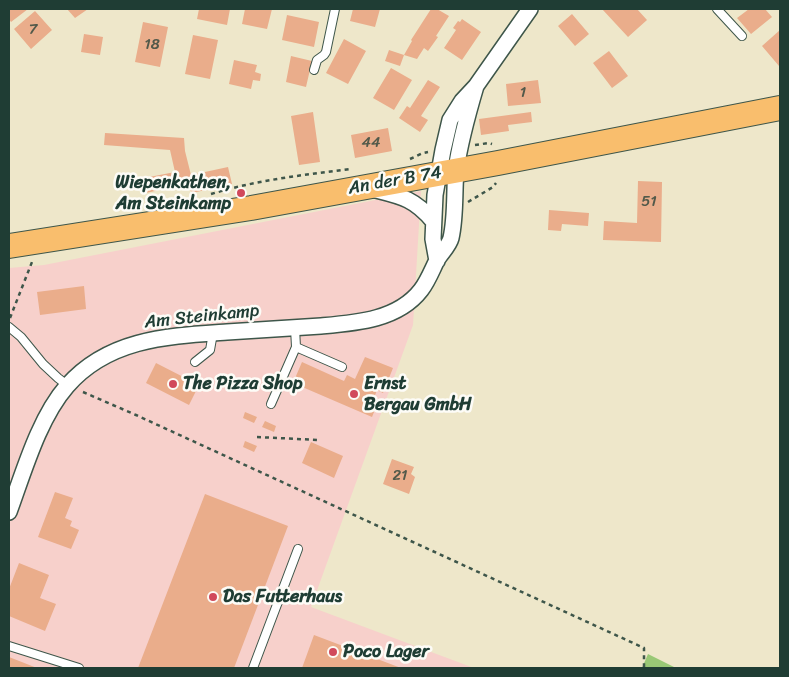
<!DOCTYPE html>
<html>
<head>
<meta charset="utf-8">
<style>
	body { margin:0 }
	#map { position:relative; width:789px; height:677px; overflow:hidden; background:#eee7ca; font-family:Sriracha,sans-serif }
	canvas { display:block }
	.frame { position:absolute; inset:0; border:10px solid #1f3d34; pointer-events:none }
</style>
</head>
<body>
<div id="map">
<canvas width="789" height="677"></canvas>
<div class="frame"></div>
</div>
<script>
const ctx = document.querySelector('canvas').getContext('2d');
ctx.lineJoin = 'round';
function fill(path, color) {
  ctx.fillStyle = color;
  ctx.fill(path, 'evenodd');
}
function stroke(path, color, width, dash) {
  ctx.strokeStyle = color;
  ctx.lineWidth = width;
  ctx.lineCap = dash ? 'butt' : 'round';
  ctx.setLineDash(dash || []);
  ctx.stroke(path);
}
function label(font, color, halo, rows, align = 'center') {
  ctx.font = font + ' Sriracha,sans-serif';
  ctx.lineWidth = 5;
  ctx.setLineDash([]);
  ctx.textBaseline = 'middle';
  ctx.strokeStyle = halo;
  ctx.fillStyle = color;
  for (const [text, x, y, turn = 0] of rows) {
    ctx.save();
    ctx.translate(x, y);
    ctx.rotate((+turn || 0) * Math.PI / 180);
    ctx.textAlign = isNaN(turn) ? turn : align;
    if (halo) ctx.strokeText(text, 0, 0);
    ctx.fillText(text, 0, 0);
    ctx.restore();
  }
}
const built = new Path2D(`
	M421 191 413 325 311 607 474 668H9V268L44 265Z`);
const green = new Path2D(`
	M648 654 676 668H642Z`);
const building = new Path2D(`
	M9 9H28L11 22 9 19Z
	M67 9H88L75 18Z
	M199 9H230L227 25 197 19Z
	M245 9H272L267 29 242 24Z
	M353 9H380L375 27 350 21Z
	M431 9H437L449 16 436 36 438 37 428 51 424 48 417 59 404 55 400 66 385 61 389 50 404 55 412 41 411 40Z
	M602 9H637L647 20 628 37Z
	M749 9H765L772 17 751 34 737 18Z
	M35 11 52 30 31 49 14 29Z
	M572 14 589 34 575 46 558 26Z
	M287 15 319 22 314 47 282 40Z
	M462 19 481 32 462 60 444 48 456 30 453 28 458 21 460 22Z
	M143 22 168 27 160 67 135 62Z
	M780 30V65L779 66 762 46Z
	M84 34 103 37 100 55 81 52Z
	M193 35 218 40 210 79 185 74Z
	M344 39 366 51 348 84 326 73Z
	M609 51 628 76 612 88 593 63Z
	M291 56 312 61 306 87 286 82Z
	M234 60 257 65 255 72 261 74 260 81 253 80 251 89 229 84Z
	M391 68 412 80 394 110 373 98Z
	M428 80 440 87 421 116 428 120 420 132 399 118 407 106 410 108Z
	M538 80 541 103 508 106 506 84Z
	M313 112 320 162 299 165 291 116Z
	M531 112 532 122 508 125 509 131 481 135 479 119Z
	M388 128 392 151 355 158 351 135Z
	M105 133 184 138 185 151 191 175 228 167 232 184 192 193 187 184 146 193 139 179 175 172 170 150 104 145Z
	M638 181 662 182 661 242 603 240 604 221 637 223Z
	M549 210 589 213 588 226 562 224 561 231 548 230Z
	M84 286 86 309 40 315 37 292Z
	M365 357 393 368 383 393 377 390 374 398 379 400 372 417 293 383 302 362 344 381 347 375 355 379Z
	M156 363 199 385 189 405 146 383Z
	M245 412 257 417 254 423 243 418Z
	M265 421 276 426 274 432 262 427Z
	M245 441 257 446 254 452 243 447Z
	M311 442 343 456 334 478 302 463Z
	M392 459 414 467 411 474 415 477 409 494 383 484Z
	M55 492 73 498 65 518 72 521 70 526 79 530 71 549 38 537Z
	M205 494 288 526 234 668H138Z
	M19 563 49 575 40 598 56 604 45 631 9 616V589Z
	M314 635 401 668H302Z
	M9 657 37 668H9Z`);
const path = new Path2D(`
	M475 145 489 143 492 144
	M410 159 423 153 428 152
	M211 194C257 180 303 175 350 169
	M468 202 493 187 496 183
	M10 318 32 262H35
	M83 392 136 415 644 648V668
	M257 437 319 440`);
const service = new Path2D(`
	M717 9 742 36
	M314 70 317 60 324 55 326 52 335 9
	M9 327 21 337 43 364 58 378 67 385
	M295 328 296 347 342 367
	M195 362 210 350 213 333
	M271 404 296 347
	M9 646 79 668
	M253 668 298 549`);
const minor = new Path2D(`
	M372 189C400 196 414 198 433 221
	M437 261 433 239 435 195 443 150 450 120 462 101 476 86 530 9
	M9 512C24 471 39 418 67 386 109 338 169 336 227 332 258 330 290 328 321 326 356 323 398 320 421 290 428 281 432 270 437 260 441 253 449 246 451 238 456 216 454 192 456 170 460 141 468 113 476 86`);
const primary = new Path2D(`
	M9 246 251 208 498 163 780 108`);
const markers = [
	[241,193,5,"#d1495b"],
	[173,384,5,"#d1495b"],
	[354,394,5,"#d1495b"],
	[213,597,5,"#d1495b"],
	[333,652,5,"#d1495b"]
];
const numberNames = [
	["7",33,30],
	["18",152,45],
	["1",523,93],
	["44",371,143],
	["51",649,202],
	["21",400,476]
];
const streetNames = [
	["An der B 74",395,181,-10],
	["Am Steinkamp",202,317,-6]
];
const poiNames = [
	["Wiepenkathen,",231,183,"right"],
	["Am Steinkamp",231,204,"right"],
	["The Pizza Shop",183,384],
	["Ernst",364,384],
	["Bergau GmbH",364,405],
	["Das Futterhaus",223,597],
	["Poco Lager",343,652]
];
fill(built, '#f7d0cb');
fill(green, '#99c876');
fill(building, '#eaad8b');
stroke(service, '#3e564a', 10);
stroke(minor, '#3e564a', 18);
stroke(primary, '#3e564a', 26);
stroke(path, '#3e564a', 2.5, [4, 4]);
stroke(service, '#fff', 8);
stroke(minor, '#fff', 15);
stroke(primary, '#f9be6d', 24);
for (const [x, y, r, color] of markers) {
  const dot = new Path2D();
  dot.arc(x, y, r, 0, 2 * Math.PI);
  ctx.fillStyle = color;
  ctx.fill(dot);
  stroke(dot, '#fdfcf7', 2);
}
label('15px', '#52594a', null, numberNames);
label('18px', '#1f3d34', '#fdfcf7', streetNames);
label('bold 18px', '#1f3d34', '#fdfcf7', poiNames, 'left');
</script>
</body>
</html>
